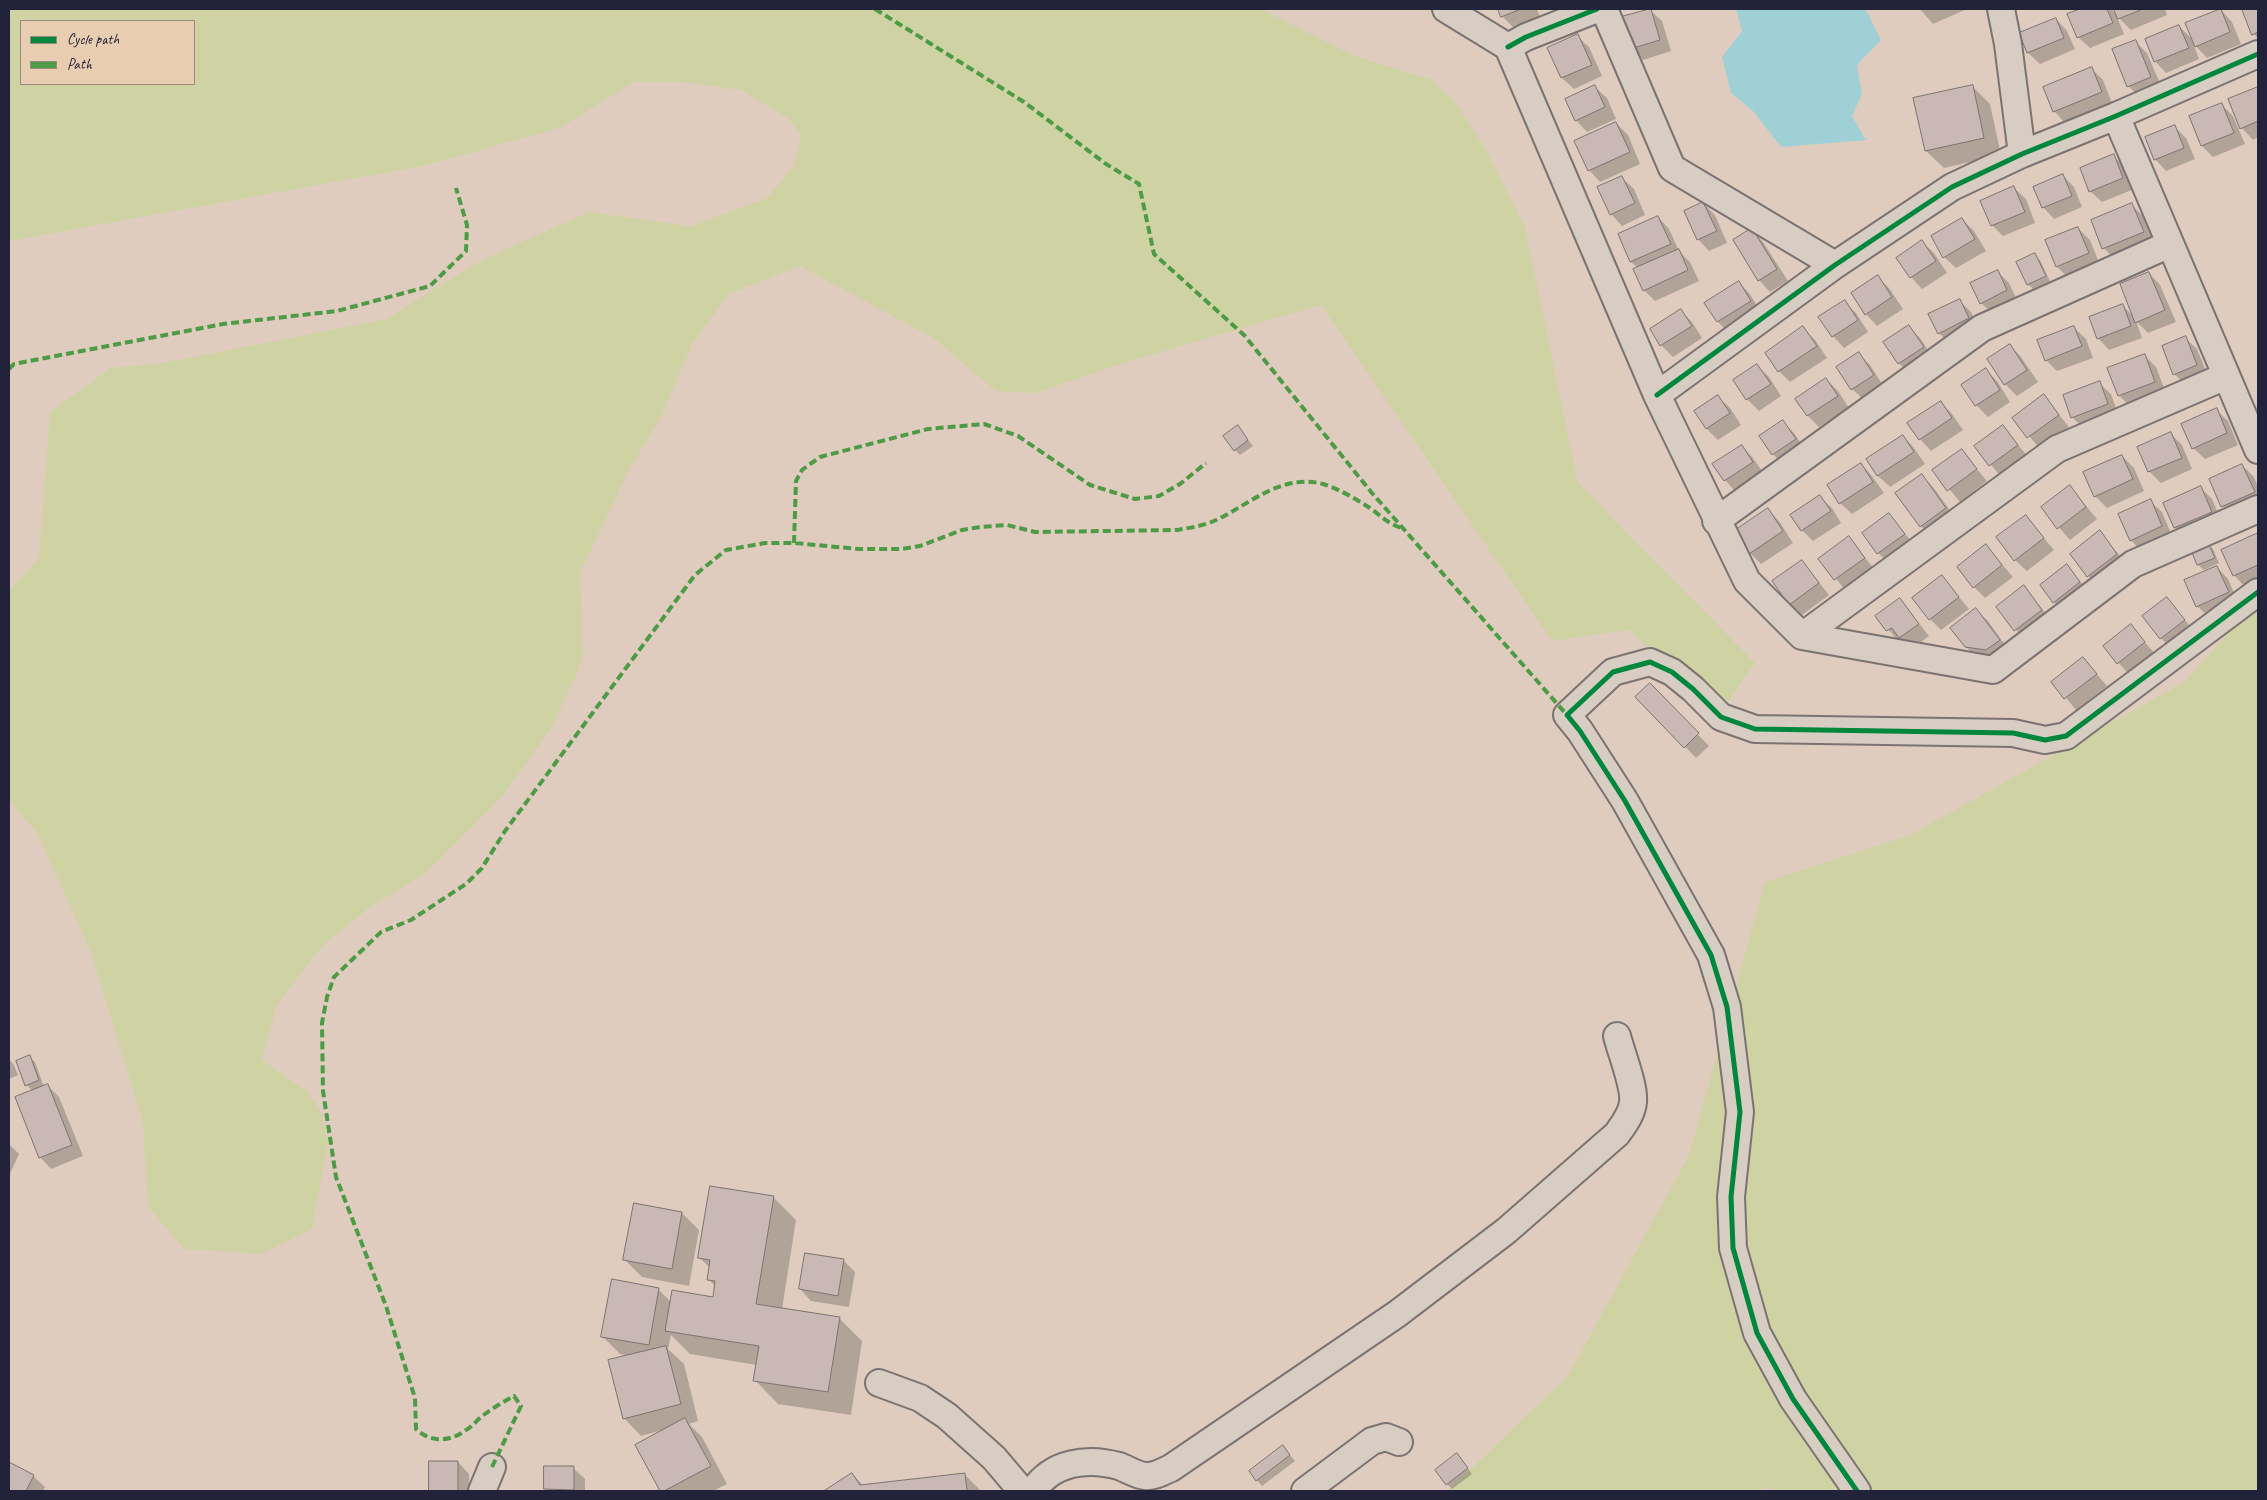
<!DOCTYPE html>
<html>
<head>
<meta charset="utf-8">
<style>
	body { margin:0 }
	#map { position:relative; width:2267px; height:1500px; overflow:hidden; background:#dfccbe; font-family:Caveat,sans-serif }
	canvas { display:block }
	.frame { position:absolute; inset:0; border:10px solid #22223b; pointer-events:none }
	.legend { position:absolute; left:20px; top:20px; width:175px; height:65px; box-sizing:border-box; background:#e9cdb0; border:1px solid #998981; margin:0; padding:6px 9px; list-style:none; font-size:15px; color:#22223b }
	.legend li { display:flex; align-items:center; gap:10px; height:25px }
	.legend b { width:25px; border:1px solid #998981 }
</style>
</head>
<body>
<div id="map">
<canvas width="2267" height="1500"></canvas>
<div class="frame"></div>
<ul class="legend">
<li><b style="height:6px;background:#00873e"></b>Cycle path</li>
<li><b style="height:6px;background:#4d9b45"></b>Path</li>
</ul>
</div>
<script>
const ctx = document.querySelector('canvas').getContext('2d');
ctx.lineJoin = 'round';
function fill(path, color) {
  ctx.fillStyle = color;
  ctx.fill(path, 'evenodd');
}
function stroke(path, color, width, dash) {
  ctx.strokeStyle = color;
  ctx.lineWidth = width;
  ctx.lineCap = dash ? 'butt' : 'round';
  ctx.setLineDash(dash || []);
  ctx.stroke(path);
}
const green = new Path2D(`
	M9 9H1261L1352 55 1432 80 1456 103 1486 150 1525 227 1578 483 1755 663 1719 715 1629 630 1552 641 1321 305 1130 361 1036 393 996 391 933 338 800 266 729 294 694 341 659 421 631 466 580 573 583 655 578 671 552 727 502 797 425 874 369 908 322 946 277 1005 262 1060 307 1091 320 1110 328 1142 312 1229 261 1254 184 1249 148 1206 143 1123 91 952 37 833 9 800V590L39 559 50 412 111 368 162 363 386 319 482 260 589 212 691 226 767 198 794 165 801 136 789 119 741 90 681 82H634L560 128 423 166 9 241ZM21 21H194V84H21Z
	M2258 601V1491H1775L1766 1486 1760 1491H1448L1568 1376 1689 1155 1765 882 1910 835 2183 683Z`);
const water = new Path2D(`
	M1736 9 1866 10 1881 40 1857 65 1862 94 1852 116 1866 140 1781 147 1753 111 1731 93 1722 57 1742 31Z`);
const shadow = new Path2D(`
	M1499 9H1537L1540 17 1514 28 1502 16Z
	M1920 9H1967L1933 24Z
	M2083 9H2111L2118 15 2115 9H2165L2167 15 2131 30 2116 15 2124 34 2090 48 2078 37 2069 14Z
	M2243 9H2258V39L2254 34Z
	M1650 10 1662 21 1671 51 1643 60 1631 48Z
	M2221 10 2232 22 2241 44 2207 58 2193 43 2199 59 2166 73 2155 61 2179 26 2194 41Z
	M2056 19 2067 31 2075 49 2040 64 2028 53 2020 34Z
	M1577 36 1589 47 1602 76 1574 89 1562 78 1549 48Z
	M2135 41 2147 53 2162 88 2140 97 2128 86Z
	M2091 68 2103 80 2112 103 2065 123 2054 111Z
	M1972 86 1990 104 2001 155 1944 168 1926 151Z
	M1595 87 1607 98 1616 119 1587 132 1576 120Z
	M2258 88V137L2253 140 2242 128 2230 100Z
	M2221 104 2233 116 2245 144 2213 157 2202 146 2190 117Z
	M1616 123 1628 135 1640 164 1600 182 1589 170Z
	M2174 126 2186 138 2195 159 2166 171 2155 159Z
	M2113 156 2125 167 2134 189 2102 202 2090 191Z
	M2063 176 2074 187 2082 207 2054 219 2043 207Z
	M1622 178 1634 189 1645 215 1622 226 1611 214Z
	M2014 188 2026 199 2035 223 2003 236 1992 225Z
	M1703 203 1715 215 1727 243 1709 251 1698 239Z
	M2132 205 2143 216 2154 243 2115 260 2104 248Z
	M1658 217 1669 229 1679 251 1690 262 1699 281 1655 301 1644 290 1638 268 1631 262 1619 235Z
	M1962 219 1974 231 1986 251 1956 268 1944 257Z
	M2078 228 2090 240 2100 265 2069 278 2057 267 2047 241Z
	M1752 230 1763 242 1788 281 1770 292 1759 280Z
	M1922 242 1934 253 1947 273 1922 289 1911 277 1898 258Z
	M2034 255 2040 260 2050 281 2033 289 2028 284Z
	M1997 271 2009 283 2018 302 1993 314 1981 303Z
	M2149 273 2160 285 2176 322 2148 333 2136 321 2142 338 2109 350 2098 338 2123 306 2135 318Z
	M1878 277 1889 288 1903 309 1877 326 1866 314Z
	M1739 283 1750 294 1761 313 1729 333 1718 322Z
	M1959 300 1971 312 1980 330 1950 344 1939 333Z
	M1844 302 1856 313 1868 332 1844 348 1833 336Z
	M1681 311 1692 322 1702 338 1673 357 1661 345 1652 330Z
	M1909 327 1920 338 1934 359 1910 375 1899 363 1885 342Z
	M1803 328 1815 340 1827 358 1790 382 1779 371Z
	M2074 328 2086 339 2093 358 2057 371 2046 360Z
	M2185 338 2197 349 2208 376 2186 385 2174 374Z
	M2010 345 2021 357 2038 382 2017 396 2005 384 1989 359Z
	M1859 354 1870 365 1884 387 1864 400 1852 389Z
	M2145 356 2156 367 2166 393 2130 407 2119 395Z
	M1757 366 1769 377 1781 396 1759 411 1747 399 1735 381Z
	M1986 370 1997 381 2010 402 1988 417 1976 405 1963 385Z
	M1826 379 1838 391 1849 408 1819 427 1808 416 1797 399Z
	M2099 383 2111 394 2119 416 2084 429 2073 418 2065 396Z
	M2044 396 2069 427 2040 449 2014 418Z
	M1718 397 1730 408 1741 425 1718 440 1707 429 1696 411Z
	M1941 402 1952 414 1963 430 1931 451 1920 439Z
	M2216 410 2228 421 2238 445 2205 459 2193 448Z
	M1783 422 1794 433 1806 451 1784 466 1773 454Z
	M2003 426 2028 457 2001 477 1976 446Z
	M1238 427 1253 446 1240 455 1235 450Z
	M2171 434 2182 445 2192 469 2161 483 2149 471Z
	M1903 436 1914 448 1925 464 1890 487 1878 476 1868 459Z
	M1742 446 1753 458 1764 474 1736 492 1725 480Z
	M1961 450 1987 481 1960 502 1934 470Z
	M2122 456 2134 468 2144 491 2107 508 2095 496Z
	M1861 464 1872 476 1884 493 1852 514 1840 503Z
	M2242 465 2254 477 2258 487V507L2234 517 2222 506Z
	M1922 476 1933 487 1957 520 1932 538 1921 526Z
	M2070 487 2097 519 2070 540 2042 508Z
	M2201 488 2212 499 2222 523 2186 539 2175 528 2165 504Z
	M1820 497 1832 508 1841 523 1813 541 1802 530Z
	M2150 501 2162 512 2173 538 2142 552 2131 540Z
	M1768 510 1779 521 1793 543 1761 564 1750 553Z
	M1889 514 1915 546 1890 564 1878 553Z
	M2026 517 2054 550 2027 571 2015 560Z
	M2100 532 2128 566 2099 587 2088 576Z
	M2258 535V581L2245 587 2234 575 2223 550Z
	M1849 538 1875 570 1846 591 1820 559Z
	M2208 544 2213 549 2219 563 2204 570 2198 565 2192 551Z
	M1986 546 2013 577 1985 598 1974 587Z
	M1802 561 1829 595 1802 615 1790 604Z
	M2067 566 2091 594 2066 613 2054 602Z
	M2217 567 2228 579 2239 604 2209 617 2197 606Z
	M1942 577 1969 609 1941 630 1930 619Z
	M2024 587 2053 622 2026 642 1998 607Z
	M1900 599 1929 636 1912 649 1902 639 1899 642 1877 616Z
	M2167 599 2195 632 2172 650 2161 638Z
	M1976 610 1988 621 2010 652 1997 661 1978 658 1966 647Z
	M2131 626 2155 654 2129 675 2105 646Z
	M2083 658 2107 686 2076 710 2053 682Z
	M1650 685 1709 746 1696 758 1637 697Z
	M29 1057 35 1062 44 1087 48 1086 59 1097 83 1156 51 1169 40 1157 33 1092 27 1085Z
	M9 1059 14 1065 18 1075 9 1079Z
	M9 1144 19 1154 9 1176Z
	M773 1197 796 1220 782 1309 839 1318 862 1341 851 1415 778 1404 755 1380 757 1365 690 1354 671 1335 668 1349 684 1364 698 1421 689 1424 702 1437 727 1484 713 1491H661L636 1446 663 1430 641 1436 624 1418 631 1356 620 1354 602 1336 658 1289 671 1302 714 1298 715 1286 708 1279 710 1268 700 1258Z
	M682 1213 699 1230 689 1286 642 1277 625 1260Z
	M844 1261 855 1272 849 1307 811 1301 800 1289Z
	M1283 1447 1295 1461 1262 1486 1250 1472Z
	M1462 1460 1472 1474 1452 1489 1447 1484Z
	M430 1462H458L469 1474V1491H430Z
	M9 1463 33 1476 45 1487 43 1491H9Z
	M573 1468 585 1479V1491H548L545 1489Z
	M852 1474 864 1486 964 1474 981 1491H826Z`);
const building = new Path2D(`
	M1498 9H1521L1501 17Z
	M1651 9 1660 40 1630 49 1621 17Z
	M2080 9H2107L2113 23 2077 38 2067 14Z
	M2114 9H2143L2118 19Z
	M2221 9 2230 32 2195 47 2185 23Z
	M2242 9H2258V32L2252 35Z
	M2056 18 2064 38 2027 53 2019 33Z
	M2179 25 2189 48 2154 62 2145 39Z
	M1578 34 1592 65 1561 78 1547 48Z
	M2136 40 2151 77 2127 87 2112 49Z
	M2092 67 2102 92 2053 112 2043 87Z
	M1595 85 1605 107 1575 121 1565 99Z
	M1973 85 1984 138 1925 151 1913 98Z
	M2258 87V121L2240 129 2228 99Z
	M2222 103 2234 133 2201 146 2189 116Z
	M1616 122 1630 152 1588 171 1574 141Z
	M2175 125 2184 148 2154 160 2145 137Z
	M2114 154 2123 178 2089 192 2080 168Z
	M2063 174 2072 196 2042 208 2033 187Z
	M1622 176 1635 203 1610 215 1597 187Z
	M2014 186 2025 212 1991 226 1980 201Z
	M1703 202 1717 231 1697 240 1684 211Z
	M2132 203 2144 232 2102 249 2091 220Z
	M1658 216 1671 244 1630 262 1618 234Z
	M1962 218 1975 239 1943 258 1931 236Z
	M2078 227 2089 253 2056 267 2045 240Z
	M1752 228 1777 269 1758 281 1733 240Z
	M1922 240 1936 261 1910 278 1896 258Z
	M1679 249 1688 270 1643 291 1633 269Z
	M2035 253 2046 276 2027 285 2016 262Z
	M1998 270 2007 290 1980 304 1970 283Z
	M2149 272 2165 310 2135 323 2120 284Z
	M1878 275 1892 297 1865 315 1851 293Z
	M1739 281 1751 301 1717 322 1704 303Z
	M1960 299 1969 318 1938 334 1928 314Z
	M1845 300 1858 320 1832 337 1818 317Z
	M2123 304 2131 326 2097 339 2089 317Z
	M1681 309 1692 326 1660 346 1650 329Z
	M1909 325 1924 347 1898 364 1883 342Z
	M1803 326 1817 346 1778 372 1765 353Z
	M2074 326 2082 346 2045 361 2037 340Z
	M2186 336 2197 365 2173 375 2162 346Z
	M2010 344 2027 370 2004 385 1987 359Z
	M1859 352 1874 375 1851 390 1836 367Z
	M2145 354 2155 382 2118 396 2107 368Z
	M1757 364 1771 384 1746 400 1733 380Z
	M1986 368 2000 390 1975 406 1961 385Z
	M1826 378 1838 396 1807 416 1795 399Z
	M2100 381 2108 404 2071 418 2063 395Z
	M2044 394 2059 415 2027 438 2012 418Z
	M1718 395 1730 413 1706 429 1694 411Z
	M1941 401 1952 418 1919 440 1907 423Z
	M2217 408 2227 433 2192 449 2181 424Z
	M1783 420 1796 439 1772 455 1759 436Z
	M1238 425 1248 440 1234 451 1223 436Z
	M2003 425 2018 445 1989 466 1974 446Z
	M2171 432 2182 458 2148 472 2137 447Z
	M1903 435 1914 452 1877 476 1866 459Z
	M1742 445 1753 462 1724 481 1712 464Z
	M1962 449 1977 469 1947 491 1932 470Z
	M2122 455 2133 479 2094 497 2083 472Z
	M1861 463 1873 482 1839 504 1827 485Z
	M2242 464 2255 492 2221 507 2209 479Z
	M1922 474 1946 508 1920 527 1895 493Z
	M2070 485 2086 507 2057 529 2041 507Z
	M2201 486 2212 512 2174 528 2163 503Z
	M1820 495 1831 511 1801 531 1790 515Z
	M2151 499 2162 526 2130 541 2118 514Z
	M1768 508 1783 531 1749 554 1734 531Z
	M1889 513 1905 534 1877 554 1862 533Z
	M2026 515 2044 538 2014 561 1996 537Z
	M2100 530 2117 554 2087 577 2070 554Z
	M2258 533V565L2233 576 2221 550Z
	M1849 536 1865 558 1834 580 1818 559Z
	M2208 542 2215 558 2197 565 2191 550Z
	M1986 544 2002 565 1973 588 1957 567Z
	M1802 560 1819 583 1789 605 1772 581Z
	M2067 564 2080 582 2053 603 2040 585Z
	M2217 566 2229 592 2196 607 2184 580Z
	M1942 575 1959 597 1929 620 1912 598Z
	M2024 585 2042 610 2014 631 1996 607Z
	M2167 597 2185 620 2160 639 2142 616Z
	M1900 598 1919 624 1899 638 1892 628 1886 631 1875 616Z
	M1976 608 2000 640 1986 650 1965 647 1950 628Z
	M2131 624 2145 642 2117 664 2103 646Z
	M2083 657 2097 674 2064 699 2051 682Z
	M1650 683 1699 733 1684 748 1635 697Z
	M30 1055 39 1080 25 1086 16 1061Z
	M48 1084 72 1145 39 1158 15 1097Z
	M710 1186 774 1196 756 1304 840 1317 828 1392 753 1381 759 1346 665 1331 672 1290 713 1297 715 1281 707 1280 710 1260 698 1258Z
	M634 1203 682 1212 672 1269 623 1260Z
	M805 1253 844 1259 838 1296 799 1289Z
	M612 1279 659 1288 649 1345 601 1337Z
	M666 1346 681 1404 623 1419 608 1360Z
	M685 1418 711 1466 664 1491H660L635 1445Z
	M1283 1445 1290 1455 1256 1481 1249 1471Z
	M1457 1453 1468 1468 1446 1485 1435 1470Z
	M429 1461H458V1491H429Z
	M9 1462 34 1475 26 1491H9Z
	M544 1466H574V1490L544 1489Z
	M852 1473 860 1485 965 1473 967 1491H824Z`);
const minor = new Path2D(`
	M1446 9 1508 47 1657 395 1747 581 1802 636 1993 670 2133 564 2258 509
	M1604 9 1672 168 1835 265
	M2001 9 2008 44 2022 154
	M1508 47 1526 37 1597 9
	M2116 116 2258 450
	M1657 395 1835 265 1952 187 2022 154 2116 116 2258 54
	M1716 521 1982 328 2170 244
	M1802 636 2057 449 2226 376
	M879 1383 920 1398 947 1416 994 1458 1022 1491
	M482 1491 492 1467
	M1033 1491C1052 1462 1087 1457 1119 1466 1127 1469 1136 1475 1145 1476 1154 1477 1162 1472 1171 1468L1397 1314 1506 1231 1617 1134C1624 1124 1632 1114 1633 1102 1635 1087 1621 1052 1617 1036
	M1305 1491 1372 1441 1386 1437 1399 1442
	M1857 1491 1793 1399 1757 1333 1733 1248 1731 1197 1740 1112 1727 1007 1711 955 1625 801 1580 731 1567 715 1613 672 1650 662 1672 672 1693 689 1721 717 1755 729 2013 733 2045 740 2066 736 2258 592`);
const quiet = new Path2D(`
	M875 9 1024 102 1106 164 1139 184 1154 254 1244 335 1372 493 1567 715
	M9 369 14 364 223 324 337 311 430 286 466 251 467 225 456 188
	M794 543 796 481 802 470 820 457 928 429 984 424 1018 436 1090 485 1135 499 1159 496 1180 484 1206 463
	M492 1467 521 1406 514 1396C503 1402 491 1409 481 1417 476 1421 472 1427 466 1430 450 1442 431 1443 416 1429L415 1398 386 1306 336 1177 323 1091 322 1023 327 997 334 977 381 932 411 920 466 884 482 868 505 831 695 575 726 550 765 543H794L859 549H901L920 546 962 530 980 527 1007 525 1035 532 1177 530C1189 528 1202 526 1214 521 1249 505 1281 473 1323 484 1339 489 1356 499 1370 508 1381 516 1390 525 1402 528`);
const cycleway = new Path2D(`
	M1508 47 1526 37 1597 9
	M1657 395 1835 265 1952 187 2022 154 2116 116 2258 54
	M1857 1491 1793 1399 1757 1333 1733 1248 1731 1197 1740 1112 1727 1007 1711 955 1625 801 1580 731 1567 715 1613 672 1650 662 1672 672 1693 689 1721 717 1755 729 2013 733 2045 740 2066 736 2258 592`);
fill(green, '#cfd3a4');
fill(water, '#9fd0d6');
fill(shadow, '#0003');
fill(building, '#cab8b5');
stroke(building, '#7b7372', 1);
stroke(minor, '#7b7372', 30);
stroke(minor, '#d7cdc2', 26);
stroke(quiet, '#4d9b45', 4, [8, 4]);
stroke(cycleway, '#00873e', 5);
</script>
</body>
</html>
